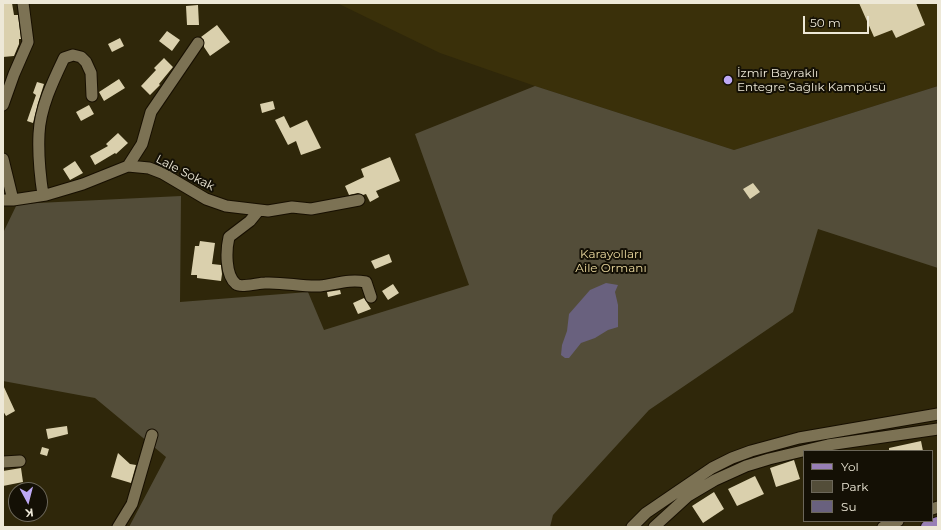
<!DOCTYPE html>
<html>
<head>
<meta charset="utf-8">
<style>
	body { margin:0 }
	#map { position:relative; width:941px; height:530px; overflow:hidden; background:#2f270a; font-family:Montserrat,sans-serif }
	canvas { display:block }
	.frame { position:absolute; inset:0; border:4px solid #ede8d7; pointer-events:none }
	.legend { position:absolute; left:803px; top:450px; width:130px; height:72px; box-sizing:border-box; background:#141005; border:1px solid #6b6659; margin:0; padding:5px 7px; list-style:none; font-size:12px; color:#ede8d7 }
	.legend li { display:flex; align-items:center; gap:8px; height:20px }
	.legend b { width:20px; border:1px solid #6b6659 }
	.north { position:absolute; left:8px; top:482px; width:40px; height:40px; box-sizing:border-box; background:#141005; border:1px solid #6b6659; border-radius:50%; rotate:173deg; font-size:11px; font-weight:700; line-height:16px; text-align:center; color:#ede8d7 }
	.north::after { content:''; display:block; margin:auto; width:14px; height:18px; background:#bea9f5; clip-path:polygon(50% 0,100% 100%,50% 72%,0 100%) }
	.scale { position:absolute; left:803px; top:16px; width:66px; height:18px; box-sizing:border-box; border:2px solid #ede8d7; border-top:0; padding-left:5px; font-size:12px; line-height:14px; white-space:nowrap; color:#ede8d7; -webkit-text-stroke:3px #141005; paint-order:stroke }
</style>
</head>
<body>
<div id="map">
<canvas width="941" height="530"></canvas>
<div class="frame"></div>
<ul class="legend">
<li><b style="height:5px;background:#987fb6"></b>Yol</li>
<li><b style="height:11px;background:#534d39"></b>Park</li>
<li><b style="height:11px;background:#69617e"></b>Su</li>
</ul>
<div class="north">K</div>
<div class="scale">50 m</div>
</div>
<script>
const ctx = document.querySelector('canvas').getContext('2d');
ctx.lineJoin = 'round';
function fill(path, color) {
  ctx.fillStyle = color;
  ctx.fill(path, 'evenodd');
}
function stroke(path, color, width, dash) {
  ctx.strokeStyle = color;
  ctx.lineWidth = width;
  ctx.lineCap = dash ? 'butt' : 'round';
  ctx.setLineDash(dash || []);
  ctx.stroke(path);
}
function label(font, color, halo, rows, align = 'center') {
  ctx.font = font + ' Montserrat,sans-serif';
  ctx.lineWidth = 4;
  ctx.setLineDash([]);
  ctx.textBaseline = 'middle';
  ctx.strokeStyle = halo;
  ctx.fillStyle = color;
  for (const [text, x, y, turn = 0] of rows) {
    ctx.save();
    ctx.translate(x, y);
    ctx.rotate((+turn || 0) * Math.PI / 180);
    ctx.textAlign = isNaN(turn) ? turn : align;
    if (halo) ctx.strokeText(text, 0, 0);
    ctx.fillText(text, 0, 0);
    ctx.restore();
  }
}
const built = new Path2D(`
	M337 3H938V86L734 150 535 86 440 53Z`);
const green = new Path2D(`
	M535 86 734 150 938 86V268L818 229 793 312 649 410 553 515 550 527H129L166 457 95 398 3 381V233L17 204 181 196 180 302 308 292 324 330 469 285 415 134Z`);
const water = new Path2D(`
	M606 283 618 285 615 292 618 305V327L608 330 595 338 581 343 569 358H565L561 355 562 345 567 331 569 314 590 290Z`);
const building = new Path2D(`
	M3 3H12L14 15H18L21 39H19V44L14 56 3 57Z
	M859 3H916L925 25 896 38 892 30 874 37Z
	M198 5 199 25H187L186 6Z
	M217 25 230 42 210 56 204 47V40L201 37Z
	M167 31 180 40 172 51 159 41Z
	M120 38 124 46 112 52 108 44Z
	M164 58 173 67 159 84 160 85 150 95 141 86 156 70 154 68Z
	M119 79 125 88 104 101 99 92Z
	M37 82 44 84 38 103 33 123 27 121 36 95 33 93Z
	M273 101 275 109 262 113 260 104Z
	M89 105 94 114 81 121 76 112Z
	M284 116 290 128 307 120 321 148 301 155 296 141 288 145 275 120Z
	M118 133 128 143 116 154 115 153 95 165 90 156 108 146 106 144Z
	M390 157 400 181 376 191 379 197 370 202 366 194 363 195 358 193 349 195 345 186 364 177 361 169Z
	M75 161 83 173 70 180 63 169Z
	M753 183 760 192 750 199 743 189Z
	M200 241 215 243 212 264 221 265 222 274 221 281 197 278V275H191L195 246H199Z
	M389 254 392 262 375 269 371 261Z
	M393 284 399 293 388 300 382 291Z
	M340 290 341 294 328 297 327 292Z
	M364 298 371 309 358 314 353 303Z
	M3 385 15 411 6 416 3 411Z
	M67 426 68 434 48 439 46 429Z
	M921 441 923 451H889V448Z
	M42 447 49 449 47 456 40 454Z
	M118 453 130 464 136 465 131 483 111 477Z
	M794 460 800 479 776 487 770 468Z
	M21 468 23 482 3 486V471Z
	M755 476 764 494 737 506 728 489Z
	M714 492 724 509 703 523 692 506Z`);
const minor = new Path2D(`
	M3 105 14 74 28 42 23 3
	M3 159 13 200
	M128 166 142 144 151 112 198 43
	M43 195C40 175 38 154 39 134 40 108 53 81 64 58L73 55 81 57 86 62 91 73 92 96
	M3 200H13L46 195 83 184 128 166 149 168 162 173 206 199 226 206 268 211 292 207 311 209 359 200
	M259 210 250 221 229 237C226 250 225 275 236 284 241 288 258 283 265 283 284 282 302 287 320 286 337 284 348 279 366 282L371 297
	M3 462 20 461
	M932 509 938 507
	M118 527 132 504 152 435
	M632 527 646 513 712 468 732 458 751 451 799 438 938 414
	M654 527 688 496 715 480 746 466 769 459 828 445 938 429
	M883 527 898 521`);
const major = new Path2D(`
	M927 527 938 523`);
const markers = [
	[728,80,5,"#bea9f5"]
];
const poiNames = [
	["İzmir Bayraklı",737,73],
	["Entegre Sağlık Kampüsü",737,87]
];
const streetNames = [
	["Lale Sokak",185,173,27]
];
const parkNames = [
	["Karayolları",611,254],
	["Aile Ormanı",611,268]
];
fill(built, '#3a300a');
fill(green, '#534d39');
fill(water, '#69617e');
fill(building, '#dad0ad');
stroke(minor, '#170f00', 13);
stroke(major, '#170f00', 14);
stroke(minor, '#7c7254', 11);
stroke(major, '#987fb6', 12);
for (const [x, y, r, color] of markers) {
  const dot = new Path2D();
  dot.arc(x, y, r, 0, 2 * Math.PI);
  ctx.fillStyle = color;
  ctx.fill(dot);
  stroke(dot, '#141005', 1.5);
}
label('12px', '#ede8d7', '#141005', poiNames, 'left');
label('12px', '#ede8d7', '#141005', streetNames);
label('12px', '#ead89e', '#141005', parkNames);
</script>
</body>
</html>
